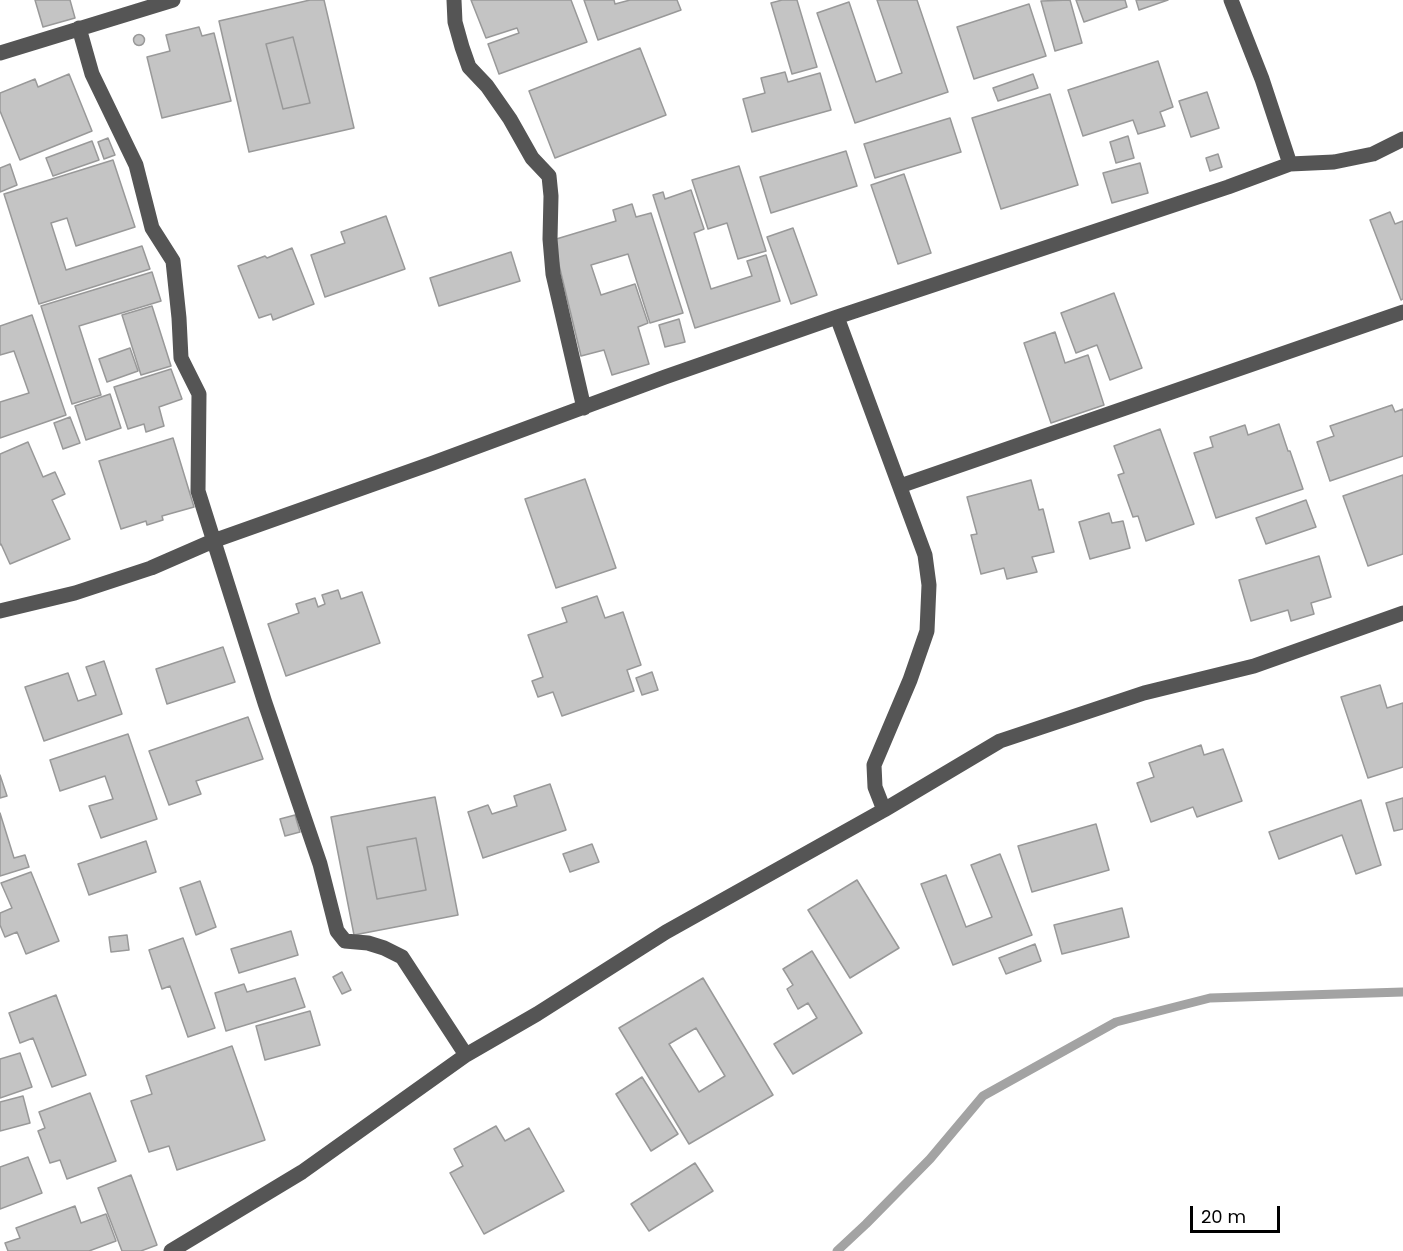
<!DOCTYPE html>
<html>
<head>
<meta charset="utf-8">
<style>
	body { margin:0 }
	#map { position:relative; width:1403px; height:1251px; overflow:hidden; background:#fff; font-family:Poppins,sans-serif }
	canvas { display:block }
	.scale { position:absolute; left:1190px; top:1206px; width:90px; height:27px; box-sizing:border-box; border:3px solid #000; border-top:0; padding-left:8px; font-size:18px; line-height:21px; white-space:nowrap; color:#000; -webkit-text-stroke:4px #fff; paint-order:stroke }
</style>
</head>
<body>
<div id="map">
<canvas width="1403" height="1251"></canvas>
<div class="scale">20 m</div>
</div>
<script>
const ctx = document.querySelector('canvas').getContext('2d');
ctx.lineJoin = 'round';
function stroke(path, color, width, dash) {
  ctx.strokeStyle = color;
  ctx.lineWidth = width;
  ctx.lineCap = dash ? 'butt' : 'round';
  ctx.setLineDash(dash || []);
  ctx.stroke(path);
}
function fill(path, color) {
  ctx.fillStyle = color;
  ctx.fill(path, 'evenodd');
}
const stream = new Path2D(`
	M837 1251 866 1224 930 1159 983 1096 1116 1022 1210 998 1403 992`);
const building = new Path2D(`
	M35 0H70L75 18 43 27Z
	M310 0H324L354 128 249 152 219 21ZM293 37 310 103 283 109 266 44Z
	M471 0H571L587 42 499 74 488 44 519 33 517 28 486 38Z
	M584 0H614L615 4 630 0H677L681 10 598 40Z
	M782 0H797L817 67 792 74 771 3Z
	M877 0H917L948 92 855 123 817 13 849 2 876 82 902 73Z
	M1070 0 1082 43 1055 51 1041 1Z
	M1076 0H1125L1127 7 1084 22Z
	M1136 0H1168L1139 10Z
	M1029 4 1046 56 974 79 957 27Z
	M199 27 202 36 214 33 231 101 162 118 147 57 170 51 166 35Z
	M133.5 40a5.5 5.5 0 1 1 11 0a5.5 5.5 0 1 1-11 0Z
	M293 37 310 103 283 109 266 44Z
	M640 48 666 115 555 158 529 91Z
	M1158 61 1173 107 1160 112 1165 126 1138 134 1133 120 1083 136 1068 90Z
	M785 72 788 82 820 73 831 110 752 132 743 99 765 93 761 78Z
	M69 74 92 131 20 160 0 111V93L35 79 38 87Z
	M1033 74 1038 88 998 101 993 88Z
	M1207 92 1219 128 1191 137 1179 101Z
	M1050 94 1078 185 1001 209 972 118Z
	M950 118 961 152 875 178 864 144Z
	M1128 136 1134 158 1116 163 1110 142Z
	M108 138 115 155 104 159 98 142Z
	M92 141 99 160 53 176 46 158Z
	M846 151 857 186 771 213 760 177Z
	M1218 154 1222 167 1210 171 1206 158Z
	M113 160 135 227 76 246 67 218 51 223 66 270 142 246 150 269 39 304 4 194Z
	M1140 163 1148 193 1112 203 1103 173Z
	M10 164 17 185 0 192V168Z
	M739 166 766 251 738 259 727 223 708 229 692 180Z
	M904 174 931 253 898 264 871 185Z
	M691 190 704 229 694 233 711 289 752 276 747 261 766 255 780 301 695 328 653 195 663 192 665 199Z
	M632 204 636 217 651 213 683 313 650 323 628 254 591 265 601 295 635 284 648 323 638 327 649 364 612 375 604 350 581 356 553 240 616 221 613 210Z
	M1390 212 1395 224 1403 221V299L1401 300 1370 220Z
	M386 216 405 269 325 297 311 255 345 243 341 232Z
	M793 228 817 295 791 304 767 237Z
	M292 248 314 304 273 320 271 314 259 318 238 266 265 256 267 258Z
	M511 252 520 281 439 306 430 278Z
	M152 272 161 301 79 326 101 395 72 404 41 306Z
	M1114 293 1142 368 1110 380 1097 345 1076 353 1061 313Z
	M152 306 171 366 141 375 122 315Z
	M32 315 66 415 0 438V402L29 393 14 351 0 355V326Z
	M679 319 685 342 665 347 659 325Z
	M1055 332 1065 363 1088 355 1104 405 1051 423 1024 343Z
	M130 348 138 371 107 382 99 359Z
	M171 369 182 399 159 407 164 426 146 432 144 424 128 429 114 387Z
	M110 394 121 428 86 440 75 406Z
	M1392 405 1395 412 1403 409V456L1330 481 1317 442 1334 436 1330 426Z
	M70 417 80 443 63 449 54 423Z
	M1279 424 1288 451H1290L1303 489 1216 518 1194 453 1213 447 1210 437 1245 425 1248 435Z
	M1160 429 1194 524 1146 541 1138 516 1133 517 1118 475 1124 473 1114 446Z
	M173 438 194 507 162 516 163 520 147 525 146 521 121 529 99 461Z
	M28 442 43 477 55 472 65 494 52 500 70 539 10 564 1 544 0 545V454Z
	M1403 475V554L1368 566 1343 496Z
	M585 479 616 568 556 588 525 499Z
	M1031 480 1039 510 1043 509 1054 552 1032 557 1037 572 1007 579 1004 568 981 574 971 535 977 534 967 497Z
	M1306 500 1316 527 1266 544 1256 518Z
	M1109 513 1112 523 1123 521 1130 548 1090 559 1079 522Z
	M1319 556 1331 597 1311 603 1314 614 1291 621 1288 610 1251 621 1239 580Z
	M338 590 341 599 362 592 380 643 286 676 268 624 299 613 296 604 315 598 318 607 325 604 322 595Z
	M597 596 605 618 623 612 641 665 627 670 634 691 562 716 553 692 538 697 532 681 543 677 528 635 567 622 562 608Z
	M223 647 235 682 167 704 156 669Z
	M104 661 122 714 44 741 25 687 68 673 78 701 96 695 86 667Z
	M652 672 658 690 642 695 636 678Z
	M1380 685 1387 708 1403 703V767L1368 778 1341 697Z
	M248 717 263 759 196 781 201 794 169 805 149 751Z
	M128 734 157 819 101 838 89 806 113 799 105 776 60 791 50 760Z
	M1201 745 1204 755 1223 749 1242 801 1197 817 1193 807 1151 822 1137 783 1154 777 1149 763Z
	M0 775 7 796 0 798Z
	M550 784 566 830 483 858 468 812 488 805 492 814 517 806 514 796Z
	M435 797 458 915 354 935 331 817ZM416 838 426 890 377 899 367 847Z
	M1403 798V829L1394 831 1386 803Z
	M1361 800 1381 865 1356 874 1342 835 1279 859 1269 832Z
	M0 813 14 858 25 855 29 867 0 876Z
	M295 815 300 832 285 836 280 819Z
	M1096 824 1109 870 1032 892 1018 846Z
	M416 838 426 890 377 899 367 847Z
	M416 838 426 890 377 899 367 847Z
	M416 838 426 890 377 899 367 847Z
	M146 841 156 872 89 895 78 864Z
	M592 844 599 862 570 872 563 854Z
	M1000 854 1032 935 953 965 921 884 946 875 966 927 992 917 971 865Z
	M31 872 59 941 26 954 17 932 5 937 0 925V913L12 908 1 883Z
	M857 880 899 948 850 978 808 910Z
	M200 881 216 927 196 935 180 888Z
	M1122 908 1129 937 1062 954 1054 925Z
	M291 931 298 955 239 973 231 949Z
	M127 935 129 950 111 952 109 937Z
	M183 938 215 1028 188 1037 170 986 162 989 149 950Z
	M1035 944 1041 961 1006 974 999 958Z
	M812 951 862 1033 793 1074 774 1044 817 1018 808 1003 798 1009 787 989 793 985 783 969Z
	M342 972 351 990 342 994 333 977Z
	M295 978 305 1007 226 1031 215 993 244 984 247 992Z
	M703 978 773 1095 689 1144 619 1028ZM696 1028 725 1076 699 1092 669 1044Z
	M56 995 86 1075 52 1087 33 1038 20 1043 9 1013Z
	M310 1011 320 1045 265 1060 256 1026Z
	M232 1046 265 1140 177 1170 169 1146 149 1152 131 1101 152 1094 146 1076Z
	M20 1053 32 1087 0 1098V1059Z
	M642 1077 678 1134 651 1151 616 1094Z
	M90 1093 116 1161 67 1179 60 1160 50 1163 38 1131 45 1128 39 1112Z
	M23 1096 30 1123 0 1131V1102Z
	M496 1126 505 1141 529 1128 564 1191 484 1234 450 1173 463 1166 454 1149Z
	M28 1157 42 1193 0 1209V1167Z
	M695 1163 713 1191 649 1231 631 1204Z
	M131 1175 157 1245 141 1251H122L98 1188Z
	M75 1206 81 1223 106 1214 116 1241 89 1251H8L5 1243 20 1238 16 1228Z`);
const minor = new Path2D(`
	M454 0 455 22 462 47 469 67 487 86 510 119 532 158 549 176 551 196 550 239 553 274 584 408
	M1231 0 1262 79 1290 164
	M79 28 92 74 136 165 152 228 173 261 179 318 181 358 199 394 198 491 265 703 320 864 337 931 345 941 368 943 384 948 402 957 466 1055
	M0 53 173 0
	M837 317 925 555 929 585 927 631 910 680 874 765 875 787 884 810
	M900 486 1403 312
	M0 611 75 593 151 568 213 541 433 463 665 377 837 317 1228 187 1290 164 1334 162 1373 154 1403 139
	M171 1251 302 1172 466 1055 537 1014 666 932 884 810 1000 741 1144 693 1254 666 1403 613`);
stroke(stream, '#a3a3a3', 9);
fill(building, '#c4c4c4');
stroke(building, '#999', 1.5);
stroke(minor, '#555', 15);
</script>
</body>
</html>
